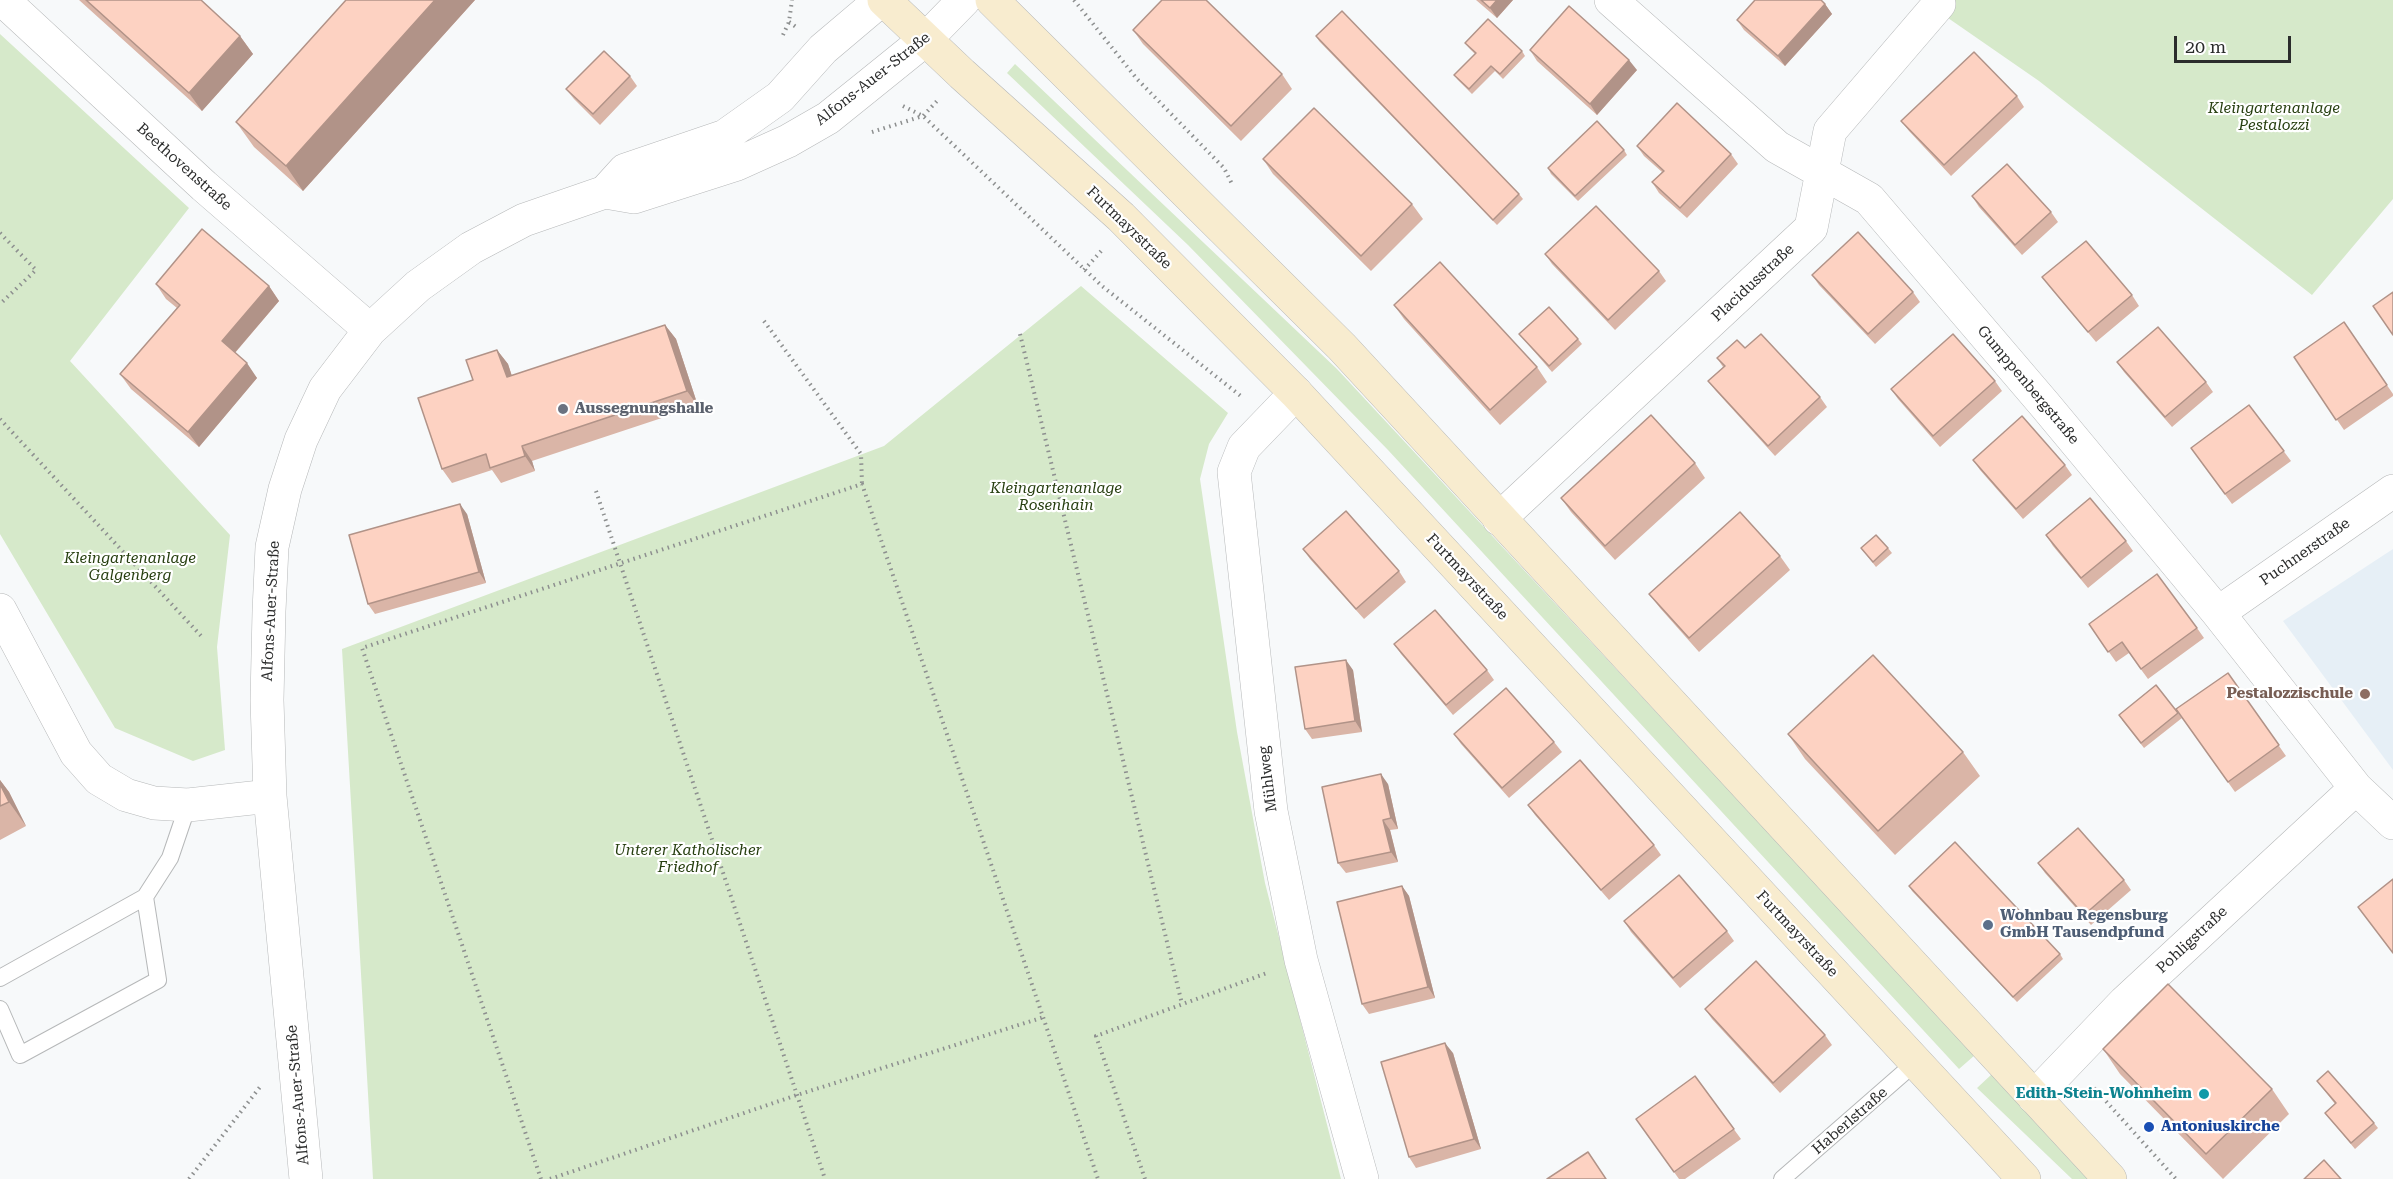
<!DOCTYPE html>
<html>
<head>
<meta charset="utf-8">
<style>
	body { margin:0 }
	#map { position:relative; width:2393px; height:1179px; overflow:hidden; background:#f7f9fa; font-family:"Roboto Serif",serif }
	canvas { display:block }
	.scale { position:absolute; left:2174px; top:36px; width:117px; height:27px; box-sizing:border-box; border:3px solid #2b2c2c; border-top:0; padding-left:8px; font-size:18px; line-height:21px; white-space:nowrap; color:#2b2c2c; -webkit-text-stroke:4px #fff; paint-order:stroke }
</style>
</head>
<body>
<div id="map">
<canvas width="2393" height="1179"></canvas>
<div class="scale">20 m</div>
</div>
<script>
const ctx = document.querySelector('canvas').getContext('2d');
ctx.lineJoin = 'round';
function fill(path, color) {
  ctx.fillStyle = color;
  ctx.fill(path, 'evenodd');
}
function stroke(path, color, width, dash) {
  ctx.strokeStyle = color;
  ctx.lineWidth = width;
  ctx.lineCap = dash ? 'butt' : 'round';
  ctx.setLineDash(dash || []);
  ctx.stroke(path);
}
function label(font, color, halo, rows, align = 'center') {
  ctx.font = font + ' "Roboto Serif",serif';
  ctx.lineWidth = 4.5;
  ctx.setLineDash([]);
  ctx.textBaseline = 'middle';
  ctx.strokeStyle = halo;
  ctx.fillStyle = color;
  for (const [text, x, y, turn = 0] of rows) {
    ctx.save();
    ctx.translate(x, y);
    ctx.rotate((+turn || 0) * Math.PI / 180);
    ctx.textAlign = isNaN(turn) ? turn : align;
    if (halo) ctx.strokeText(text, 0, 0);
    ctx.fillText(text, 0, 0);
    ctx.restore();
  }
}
const built = new Path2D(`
	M2393 549V770L2283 621Z`);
const green = new Path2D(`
	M1922 0H2393V199L2312 295 2039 81Z
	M0 34 189 208 70 361 230 535 217 647 225 750 193 761 115 728 0 534Z
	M1015 64 1337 369 1975 1055 1959 1069 1388 450 1188 245 1007 73Z
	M1081 286 1228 413 1209 444 1200 479 1237 732 1265 883 1341 1179H373L342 649 884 446Z
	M1992 1074 2089 1179H2072L1977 1088Z`);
const path = new Path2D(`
	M1074 0 1137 79 1224 168 1232 184
	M789 22 796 27
	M783 35 789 22 792 0
	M903 106 923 116 1102 286 1242 397
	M872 132 923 116 937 101
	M0 233 36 270 0 304
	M1084 270 1103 249
	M764 321 861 454 862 484
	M1020 334 1182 1004
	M0 419 203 638
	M596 491 825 1179
	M2094 1088 2176 1179
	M189 1179 260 1087
	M541 1179 362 648 862 484 1098 1179
	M550 1179 797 1095 1044 1017
	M1145 1179 1096 1036 1267 973`);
const service = new Path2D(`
	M0 978 145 897 170 858 188 805
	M0 1009 20 1055 158 980 145 897
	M1782 1179 1916 1062`);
const minor = new Path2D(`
	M3 0 204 186 370 330
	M1611 0 1777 147 1869 199 2045 405 2218 613 2356 788 2393 823
	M605 192 634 197 737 164 788 141 828 118 869 85 926 39 964 0
	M1296 393 1244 447 1234 472 1271 811 1301 960 1362 1179
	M1499 519 1811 228 1830 131 1939 4
	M0 610 76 753 99 779 126 795 154 803 188 805 270 796
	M2218 613 2393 491
	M2034 1097 2125 1002 2356 788
	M306 1179 270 796 267 700 269 611 272 547 285 489 301 440 325 389 370 330 418 286 471 248 524 220 605 192 625 170 725 136 780 97 823 49 881 0`);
const secondary = new Path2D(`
	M884 0 962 74 1121 217 1296 393 2024 1179
	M992 0 1342 347 2110 1179`);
const wall = new Path2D(`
	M79 0H201L240 36 253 54 202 111Z
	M346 0H475L303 191 254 147 236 122Z
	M1476 0H1513L1497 18Z
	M1825 4 1832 14 1785 66 1744 30 1737 20Z
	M1133 30 1282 74 1292 89 1241 141 1143 44Z
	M1316 36 1519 194 1523 199 1497 225 1319 41Z
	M1465 43 1522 51 1525 56 1503 79 1495 71 1472 94 1458 80 1454 75 1475 54 1469 48Z
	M1530 50 1637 70 1597 115 1537 61Z
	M630 76 637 86 600 125 574 99 566 89Z
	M2017 96 2024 107 1951 176 1909 131 1901 121Z
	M1637 146 1731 154 1738 164 1687 218 1659 193 1652 182 1662 172 1644 156Z
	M1624 150 1627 155 1578 201 1551 174 1548 168Z
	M1263 159 1412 204 1423 219 1371 271 1273 174Z
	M1972 196 2051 212 2058 222 2022 255 1979 207Z
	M1545 254 1659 271 1666 281 1615 330 1552 264Z
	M1812 275 1913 292 1920 302 1875 344 1819 285Z
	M2042 277 2132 295 2139 306 2096 342 2050 287Z
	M156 284 269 286 279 301 235 353 257 378 199 447 131 389 120 374 177 308 166 299Z
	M1394 305 1537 367 1547 382 1500 425 1404 319Z
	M2344 322 2393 394V396L2344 430 2294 357Z
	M665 325 676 339 698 406 532 461 535 471 501 483 492 470 452 483 442 469 473 380 497 350 508 364 512 376Z
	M1519 334 1578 339 1582 344 1552 372Z
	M1745 348 1820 397 1827 407 1775 456 1716 391 1708 381 1723 367 1717 358Z
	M2117 362 2206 382 2213 392 2172 427 2124 372Z
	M1995 381 2002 391 1940 447 1898 399 1891 389Z
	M2249 405 2291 461 2232 504 2191 448Z
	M1973 460 2065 465 2072 475 2023 519 1980 470Z
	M1695 463 1705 478 1615 560 1571 512 1561 498Z
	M467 514 486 583 375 614 368 604Z
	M2046 535 2126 541 2133 551 2088 588 2053 546Z
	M1861 548H1888L1892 553 1876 567Z
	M1303 549 1399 571 1406 582 1364 619 1310 559Z
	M1780 556 1790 570 1699 652 1660 608 1649 594Z
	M2089 624 2197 628 2204 638 2148 679 2129 653 2116 662Z
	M1394 644 1487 670 1494 680 1453 715 1401 654Z
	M1353 670 1362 732 1312 739 1305 729Z
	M2228 673 2286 756 2235 792 2176 709Z
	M2178 713 2182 718 2144 748 2122 720Z
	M1454 734 1554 742 1562 752 1509 798 1461 744Z
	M1788 734 1963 752 1980 776 1895 855 1805 759Z
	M0 780 9 792 26 826 0 840Z
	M1388 784 1398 829 1390 830 1398 862 1346 873 1338 863Z
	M1528 805 1654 845 1661 855 1609 900 1535 815Z
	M2038 863 2124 880 2131 890 2091 925 2045 873Z
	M1402 886 1409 896 1435 998 1369 1014 1362 1004Z
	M1909 886 2060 954 2063 959 2017 1002 1912 891Z
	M1624 921 1727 931 1734 941 1680 988 1631 932Z
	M1705 1009 1825 1035 1832 1045 1780 1093 1712 1019Z
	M2103 1049 2272 1089 2289 1114 2223 1179 2120 1074Z
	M1453 1053 1481 1149 1416 1168 1409 1157Z
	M1695 1076 1741 1139 1685 1179H1679L1636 1119Z
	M2317 1081 2374 1123 2378 1128 2355 1149 2325 1113 2335 1104Z`);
const shadedWall = new Path2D(`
	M435 0H475L303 191 286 166Z
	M1497 0H1513L1497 18 1490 8Z
	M1825 4 1832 14 1785 66 1778 56Z
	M240 36 253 54 202 111 189 93Z
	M1629 60 1637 70 1597 115 1590 104Z
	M269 286 279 301 232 356 222 341Z
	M665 325 676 339 698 406 687 391Z
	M497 350 508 364 517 392 507 377Z
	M247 363 257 378 199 447 188 432Z
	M522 446 532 461 535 471 525 456Z
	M460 504 467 514 486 583 479 572Z
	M1346 660 1353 670 1362 732 1355 721Z
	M1381 774 1388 784 1398 829 1391 818Z
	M0 780 9 792 26 826 9 802 0 784Z
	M1383 820 1390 830 1398 862 1391 852Z
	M1402 886 1409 896 1435 998 1428 987Z
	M1445 1043 1453 1053 1481 1149 1474 1139Z`);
const building = new Path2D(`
	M86 0H201L240 36 189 93Z
	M346 0H435L286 166 236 122Z
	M1162 0H1206L1282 74 1231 126 1133 30Z
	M1481 0H1497L1490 8Z
	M1755 0H1821L1825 4 1778 56 1737 20Z
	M1569 6 1629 60 1590 104 1530 50Z
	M1342 11 1519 194 1493 220 1316 36Z
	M1488 19 1522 51 1500 74 1491 66 1469 89 1454 75 1476 53 1465 43Z
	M604 51 630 76 593 114 566 89Z
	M1974 52 2017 96 1944 165 1901 121Z
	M1677 103 1731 154 1680 208 1652 182 1664 171 1637 146Z
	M1314 108 1412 204 1361 256 1263 159Z
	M1597 121 1624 150 1575 196 1548 168Z
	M2007 164 2051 212 2015 245 1972 196Z
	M1596 206 1659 271 1608 320 1545 254Z
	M202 229 269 286 222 341 247 363 188 432 120 374 180 305 156 284Z
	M1858 232 1913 292 1868 334 1812 275Z
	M2086 241 2132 295 2088 332 2042 277Z
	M1440 262 1537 367 1490 410 1394 305Z
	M2393 292V335L2373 306Z
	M1549 307 1578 339 1549 366 1519 334Z
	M2344 322 2387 385 2336 420 2294 357Z
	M665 325 687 391 522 446 525 456 490 468 486 454 442 469 418 398 473 380 466 360 497 350 507 377Z
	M2158 327 2206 382 2165 417 2117 362Z
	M1761 334 1820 397 1768 446 1708 381 1725 366 1717 358 1737 340 1745 348Z
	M1953 334 1995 381 1933 436 1891 389Z
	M2249 405 2284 451 2225 494 2191 448Z
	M1651 415 1695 463 1605 546 1561 498Z
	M2022 416 2065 465 2016 509 1973 460Z
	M2090 498 2126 541 2081 578 2046 535Z
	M460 504 479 572 368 604 349 535Z
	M1346 511 1399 571 1356 609 1303 549Z
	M1740 512 1780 556 1689 638 1649 594Z
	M1876 535 1888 548 1873 562 1861 548Z
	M2157 574 2197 628 2141 669 2122 642 2108 652 2089 624Z
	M1435 610 1487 670 1446 705 1394 644Z
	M1873 655 1963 752 1878 831 1788 734Z
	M1346 660 1355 721 1305 729 1295 667Z
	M2228 673 2279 745 2228 782 2176 709Z
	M2156 685 2178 713 2141 743 2119 715Z
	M1506 688 1554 742 1502 788 1454 734Z
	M1580 760 1654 845 1601 890 1528 805Z
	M1381 774 1391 818 1383 820 1391 852 1338 863 1322 787Z
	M0 784 9 802 0 806Z
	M2078 828 2124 880 2084 915 2038 863Z
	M1955 842 2060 954 2013 997 1909 886Z
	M1679 875 1727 931 1673 978 1624 921Z
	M2393 879V953L2358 907Z
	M1402 886 1428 987 1362 1004 1337 902Z
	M1756 961 1825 1035 1773 1083 1705 1009Z
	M2168 984 2272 1089 2206 1154 2103 1049Z
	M1445 1043 1474 1139 1409 1157 1381 1062Z
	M2328 1071 2374 1123 2351 1143 2325 1113 2336 1103 2317 1081Z
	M1695 1076 1734 1129 1674 1172 1636 1119Z
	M1588 1152 1606 1179H1547Z
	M2324 1160 2341 1179H2304Z`);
const markers = [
	[563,409,6,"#6b7280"],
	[2365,694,6,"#8d6e63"],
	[1988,925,6,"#5c6f8a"],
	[2204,1094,6,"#0f9aa8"],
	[2149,1127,6,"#1a4fb4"]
];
const streetNames = [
	["Alfons-Auer-Straße",873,79,-38],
	["Beethovenstraße",184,167,42],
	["Furtmayrstraße",1129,228,44],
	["Placidusstraße",1753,283,-43],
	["Gumppenbergstraße",2028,385,50],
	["Puchnerstraße",2305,552,-35],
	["Furtmayrstraße",1467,577,47],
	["Alfons-Auer-Straße",271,611,-87],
	["Mühlweg",1268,779,-97],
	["Furtmayrstraße",1797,934,47],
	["Pohligstraße",2192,940,-43],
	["Alfons-Auer-Straße",298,1095,-95],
	["Haberlstraße",1850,1121,-41]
];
const parkNames = [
	["Kleingartenanlage",2274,109],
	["Pestalozzi",2274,126],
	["Kleingartenanlage",1056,489],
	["Rosenhain",1056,506],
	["Kleingartenanlage",130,559],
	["Galgenberg",130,576],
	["Unterer Katholischer",688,851],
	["Friedhof",688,868]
];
const worshipNames = [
	["Aussegnungshalle",575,409]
];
const educationNames = [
	["Pestalozzischule",2353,694]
];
const serviceNames = [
	["Wohnbau Regensburg",2000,916],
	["GmbH Tausendpfund",2000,933]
];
const cultureNames = [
	["Edith-Stein-Wohnheim",2192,1094]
];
const transitNames = [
	["Antoniuskirche",2161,1127]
];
fill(built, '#e6eff6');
fill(green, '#d6e9ca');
stroke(service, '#b6b8b9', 18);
stroke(minor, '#b6b8b9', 34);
stroke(secondary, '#b6b8b9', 34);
stroke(path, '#8d8f8f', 4, [1.5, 4.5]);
stroke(service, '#fff', 16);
stroke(minor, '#fff', 33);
stroke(secondary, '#f8eccf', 33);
fill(wall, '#dab5a7');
fill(shadedWall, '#b19388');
fill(building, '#fdd2c2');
stroke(building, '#b19388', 1.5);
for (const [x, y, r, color] of markers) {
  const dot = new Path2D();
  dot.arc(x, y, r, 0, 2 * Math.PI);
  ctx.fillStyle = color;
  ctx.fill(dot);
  stroke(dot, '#fff', 2);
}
label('15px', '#2b2c2c', '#fff', streetNames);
label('italic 15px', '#263e0f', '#fff', parkNames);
label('bold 15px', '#5b616d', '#fff', worshipNames, 'left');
label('bold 15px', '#785e54', '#fff', educationNames, 'right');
label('bold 15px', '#4e5e75', '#fff', serviceNames, 'left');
label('bold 15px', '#0d838f', '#fff', cultureNames, 'right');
label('bold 15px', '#164399', '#fff', transitNames, 'left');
</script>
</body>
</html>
